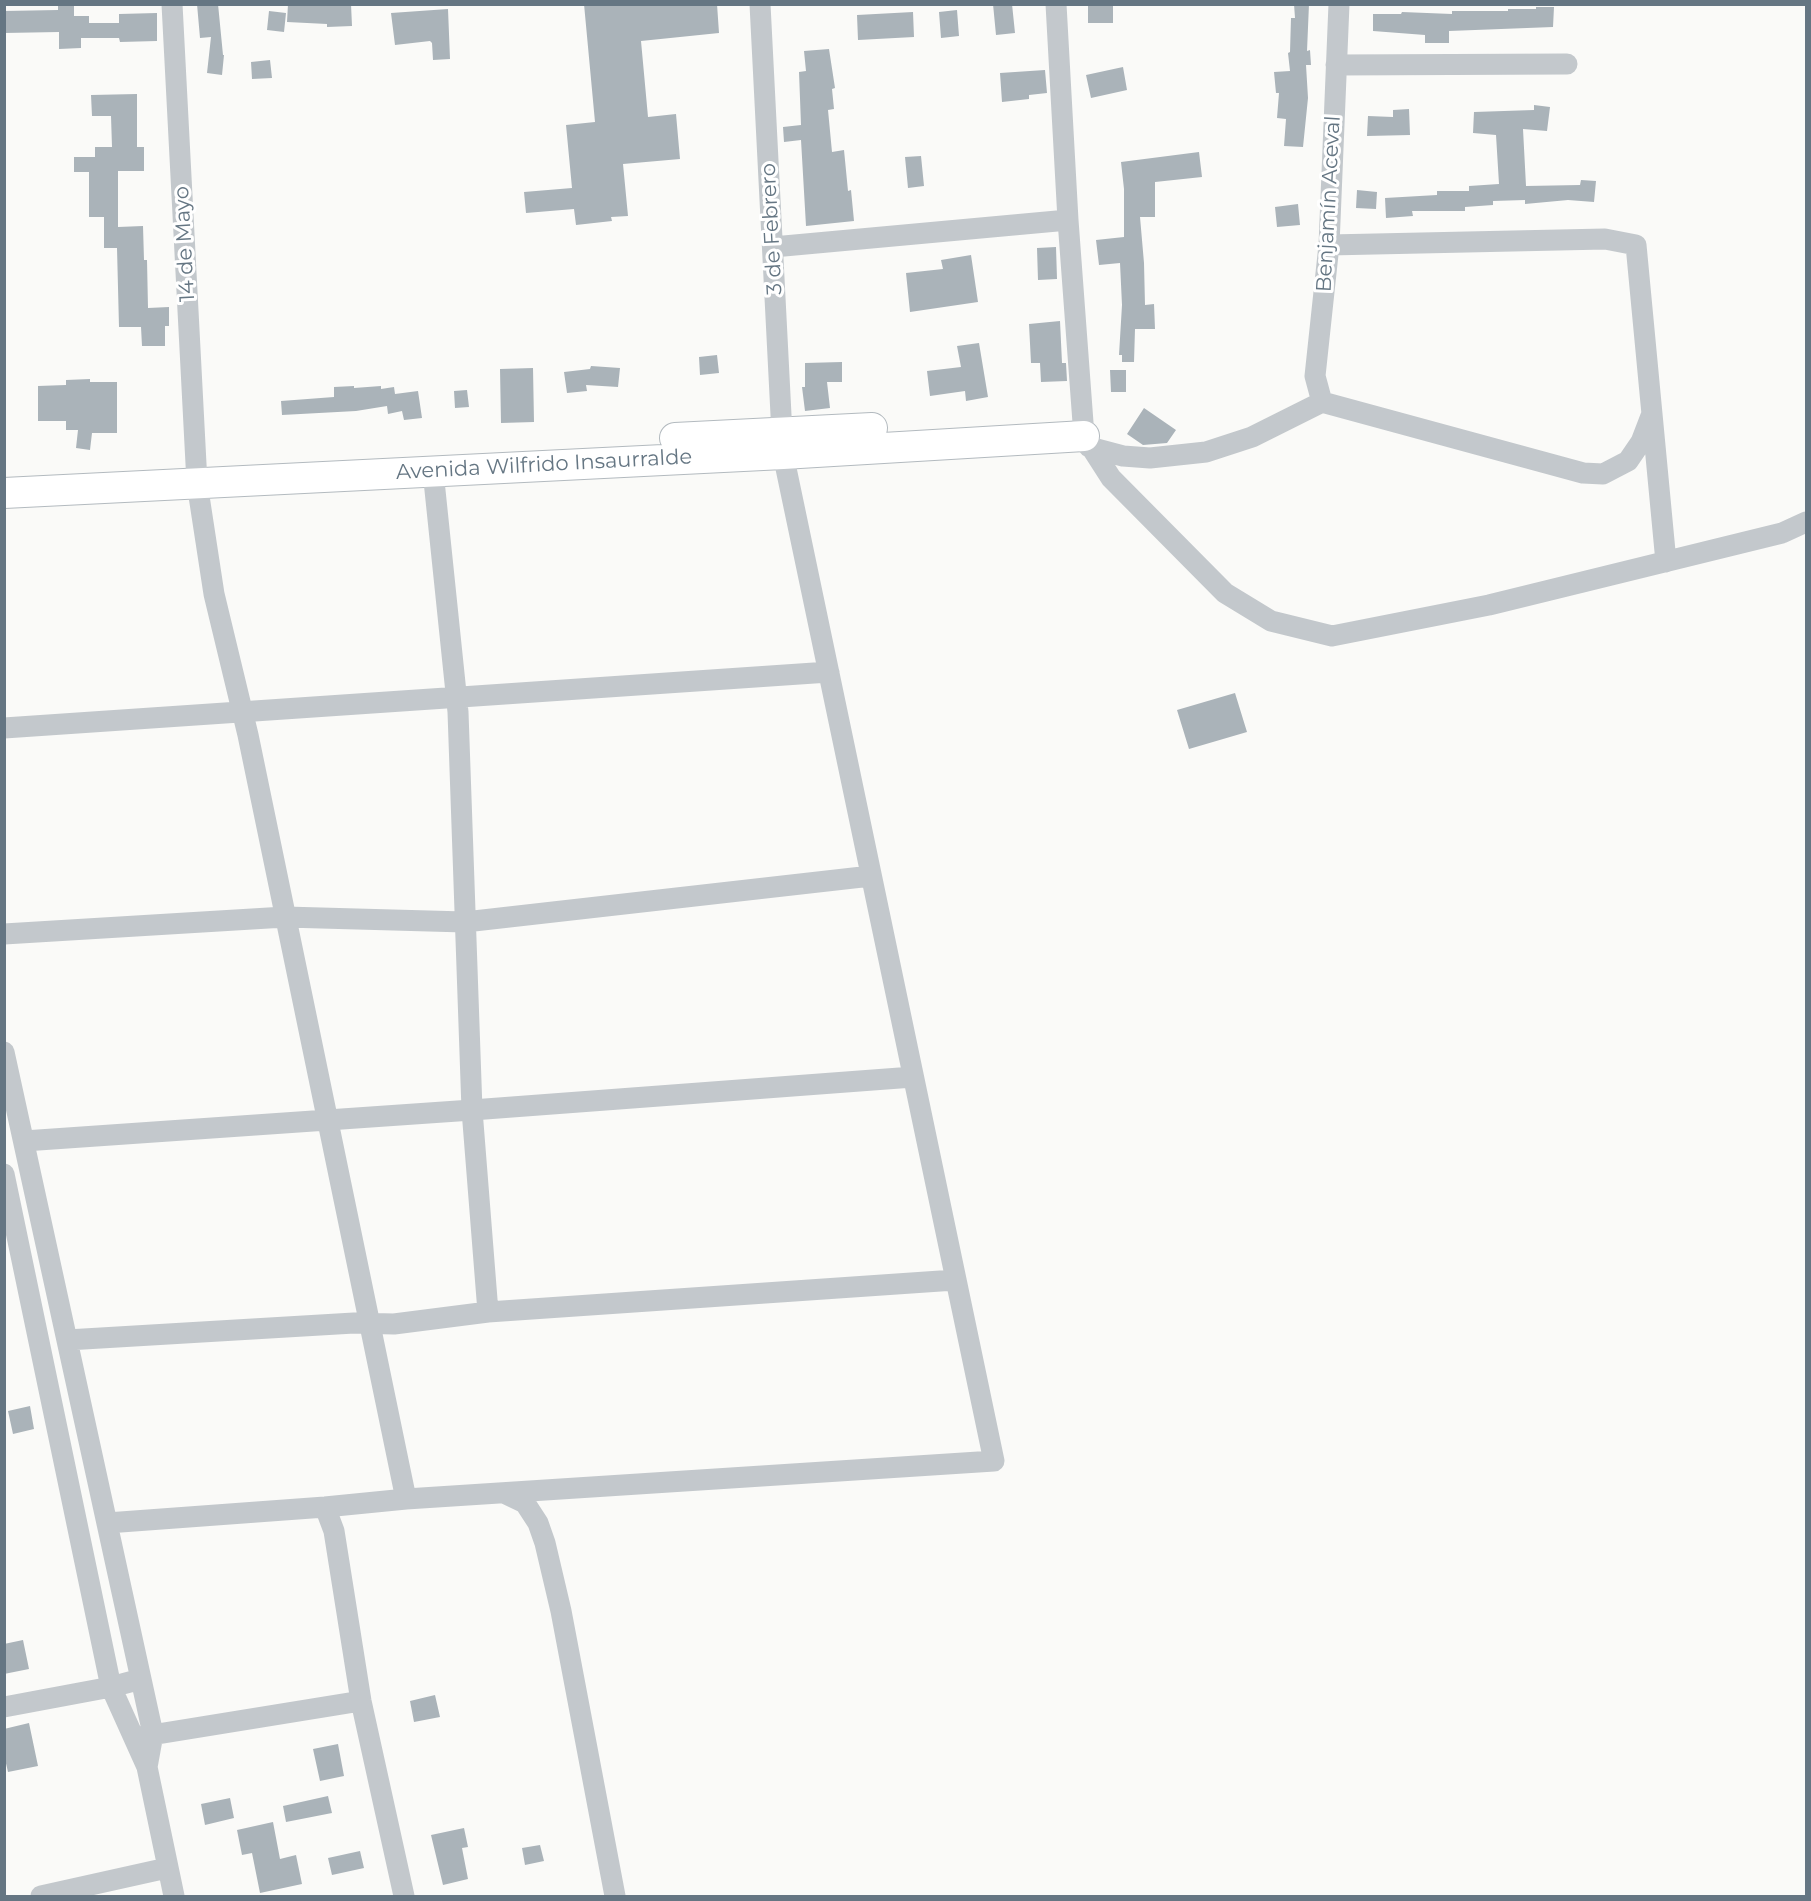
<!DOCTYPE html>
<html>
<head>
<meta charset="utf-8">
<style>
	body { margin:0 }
	#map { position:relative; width:1811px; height:1901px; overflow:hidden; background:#fafaf8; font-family:Montserrat,sans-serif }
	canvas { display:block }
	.frame { position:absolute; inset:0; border:6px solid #657683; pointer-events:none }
</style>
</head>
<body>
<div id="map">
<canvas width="1811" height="1901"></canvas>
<div class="frame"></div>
</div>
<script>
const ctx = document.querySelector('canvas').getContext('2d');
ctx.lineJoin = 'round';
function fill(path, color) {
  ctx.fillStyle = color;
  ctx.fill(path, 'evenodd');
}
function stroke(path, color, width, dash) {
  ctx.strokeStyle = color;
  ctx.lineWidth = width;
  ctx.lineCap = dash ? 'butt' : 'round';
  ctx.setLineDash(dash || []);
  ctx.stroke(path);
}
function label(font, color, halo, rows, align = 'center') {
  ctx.font = font + ' Montserrat,sans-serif';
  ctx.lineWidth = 6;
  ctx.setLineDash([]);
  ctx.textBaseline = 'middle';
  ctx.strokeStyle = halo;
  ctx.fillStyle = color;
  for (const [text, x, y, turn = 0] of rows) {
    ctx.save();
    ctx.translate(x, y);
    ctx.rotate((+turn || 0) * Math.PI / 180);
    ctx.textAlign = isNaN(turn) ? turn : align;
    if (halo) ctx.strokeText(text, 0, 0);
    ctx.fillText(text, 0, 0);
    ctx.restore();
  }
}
const building = new Path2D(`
	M58 4H74V16H89V23H119V14L157 13V41L120 42 119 38H81V48L59 49V32L4 33V11L58 10Z
	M197 4H218L223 55H224L222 75 207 73 211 37 200 38Z
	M288 4H351L352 26 327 27V24L287 22Z
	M584 4H717L719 33 641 41 648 117 676 114 680 159 623 164 628 216 611 217 612 221 576 225 574 209 526 213 524 192 572 188 566 125 595 122Z
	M993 4H1012L1015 33 996 35Z
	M1088 4H1113V23H1088Z
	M1294 4H1309L1307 51 1310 50 1311 65H1306L1308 98 1303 147 1284 146 1286 119 1277 118 1279 93H1276L1274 72 1290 71 1288 53 1290 52 1291 18H1295Z
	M1536 7H1554L1553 27 1449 31V43H1425V35L1373 31V14H1401L1402 12 1452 14V11H1508V9H1536Z
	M448 9 450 59 433 60 432 43 430 41 395 45 391 13Z
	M957 10 959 36 941 38 939 12Z
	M269 11 286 13 284 32 267 30Z
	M913 12 914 37 858 40 857 15Z
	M829 49 835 88 832 89 834 109 828 110 832 152 844 150 848 191 851 190 854 221 806 226 801 140 784 142 783 127 801 125 799 72 806 71 804 51Z
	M270 60 272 78 252 79 251 62Z
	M1123 67 1127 90 1091 98 1086 75Z
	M1045 70 1047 93 1029 95V99L1002 102 1000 73Z
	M137 94V147H144V171H118V227L143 226 144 260H147L148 308 169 307V326H165V346H142L141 327H119L117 248H104V217H89V172H74V157H95V147H112L111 116H92L91 95Z
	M1534 105 1550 107 1547 131 1523 129 1526 186 1580 185 1581 180 1596 181 1594 202 1568 200 1525 204V200L1493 201V205L1465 207V211H1412L1413 216 1386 218 1385 198 1437 195V191H1469V186L1499 184 1496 135 1473 133 1474 112 1534 110Z
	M1409 109 1410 135 1367 136 1368 116 1393 117V110Z
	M1199 152 1202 177 1155 182V217H1140L1144 263 1145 305 1154 304 1155 329H1135L1134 362H1122V355H1119L1122 305 1120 263 1099 265 1096 240 1124 237V189L1121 162Z
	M921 156 924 186 908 188 905 157Z
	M1357 190 1377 192 1376 209 1356 208Z
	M1298 204 1300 225 1277 227 1275 207Z
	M1056 247 1057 279 1038 280 1037 248Z
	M971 255 978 302 910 312 906 273 943 269 941 260Z
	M1060 321 1062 363H1066L1067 381 1041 382 1040 363H1031L1029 324Z
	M979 343 988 397 966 401 965 391 930 396 927 371 961 367 957 346Z
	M717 355 719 373 700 375 699 357Z
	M842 362V382H827L830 408 805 411 802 387H805V363Z
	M591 366 620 368 618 387 586 385 587 391 567 393 564 372 590 369Z
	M533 368 534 422 501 423 500 369Z
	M1110 370H1126V392H1111Z
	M90 379V382H117V433H92L90 450 76 448 78 430H66V421H38V386L66 385V380Z
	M354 386V388L381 386V389L394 387 395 394 418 391 422 418 404 420 402 411 388 414 387 406 356 411 282 415 281 401 334 397V387Z
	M467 390 469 407 455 408 454 391Z
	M1144 408 1176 430 1167 443 1143 445 1127 434Z
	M1235 693 1247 732 1189 749 1177 710Z
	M30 1406 34 1429 13 1434 8 1411Z
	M23 1640 29 1669 4 1674V1644Z
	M435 1695 440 1717 414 1722 410 1701Z
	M29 1723 38 1766 8 1772 4 1755V1729Z
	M338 1744 344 1776 320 1781 313 1749Z
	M328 1796 332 1813 286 1822 283 1806Z
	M230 1798 234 1818 205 1825 201 1804Z
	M273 1822 280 1859 296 1855 302 1884 260 1893 252 1853 242 1855 237 1830Z
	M464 1828 468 1847 462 1848 468 1879 443 1885 431 1835Z
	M540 1845 544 1861 525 1865 522 1848Z
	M360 1851 364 1868 332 1875 328 1858Z`);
const street = new Path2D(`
	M172 4 197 483 214 594 248 735 406 1499
	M1056 4 1068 220 1084 436 1111 478 1225 593 1271 621 1332 636 1489 605 1782 533 1806 522
	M1336 65 1567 64
	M1329 245 1605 239 1636 245 1666 562
	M773 247 1068 220
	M1322 402 1315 376 1329 245 1339 4
	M1089 447 1123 456 1150 458 1206 452 1252 437 1322 402 1583 473 1603 474 1628 461 1641 442 1651 416
	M433 471 458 712 472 1110 488 1312
	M4 728 829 672
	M4 934 285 917 465 922 871 876
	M4 1052 153 1734 147 1767
	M24 1141 472 1110 913 1077
	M4 1174 111 1687 147 1767 174 1896
	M67 1340 354 1323 394 1324 488 1312 955 1280
	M504 1493 525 1503 538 1523 545 1543 561 1611 615 1896
	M325 1507 334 1531 361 1701 404 1896
	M107 1523 325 1507 406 1499 994 1461 783 454 760 4
	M4 1707 111 1687 141 1679
	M139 1737 361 1701
	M41 1896 167 1868`);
const secondary = new Path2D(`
	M675 438 872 428
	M4 493 783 454 1084 436`);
const streetNames = [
	["Benjamín Aceval",1329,204,-87],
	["3 de Febrero",772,229,-93],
	["14 de Mayo",185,244,-93],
	["Avenida Wilfrido Insaurralde",544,465,-3]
];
fill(building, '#aab3b9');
stroke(secondary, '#b3babf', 32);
stroke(street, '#c3c8cc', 21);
stroke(secondary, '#fff', 30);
label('21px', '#657683', '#fff', streetNames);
</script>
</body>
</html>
